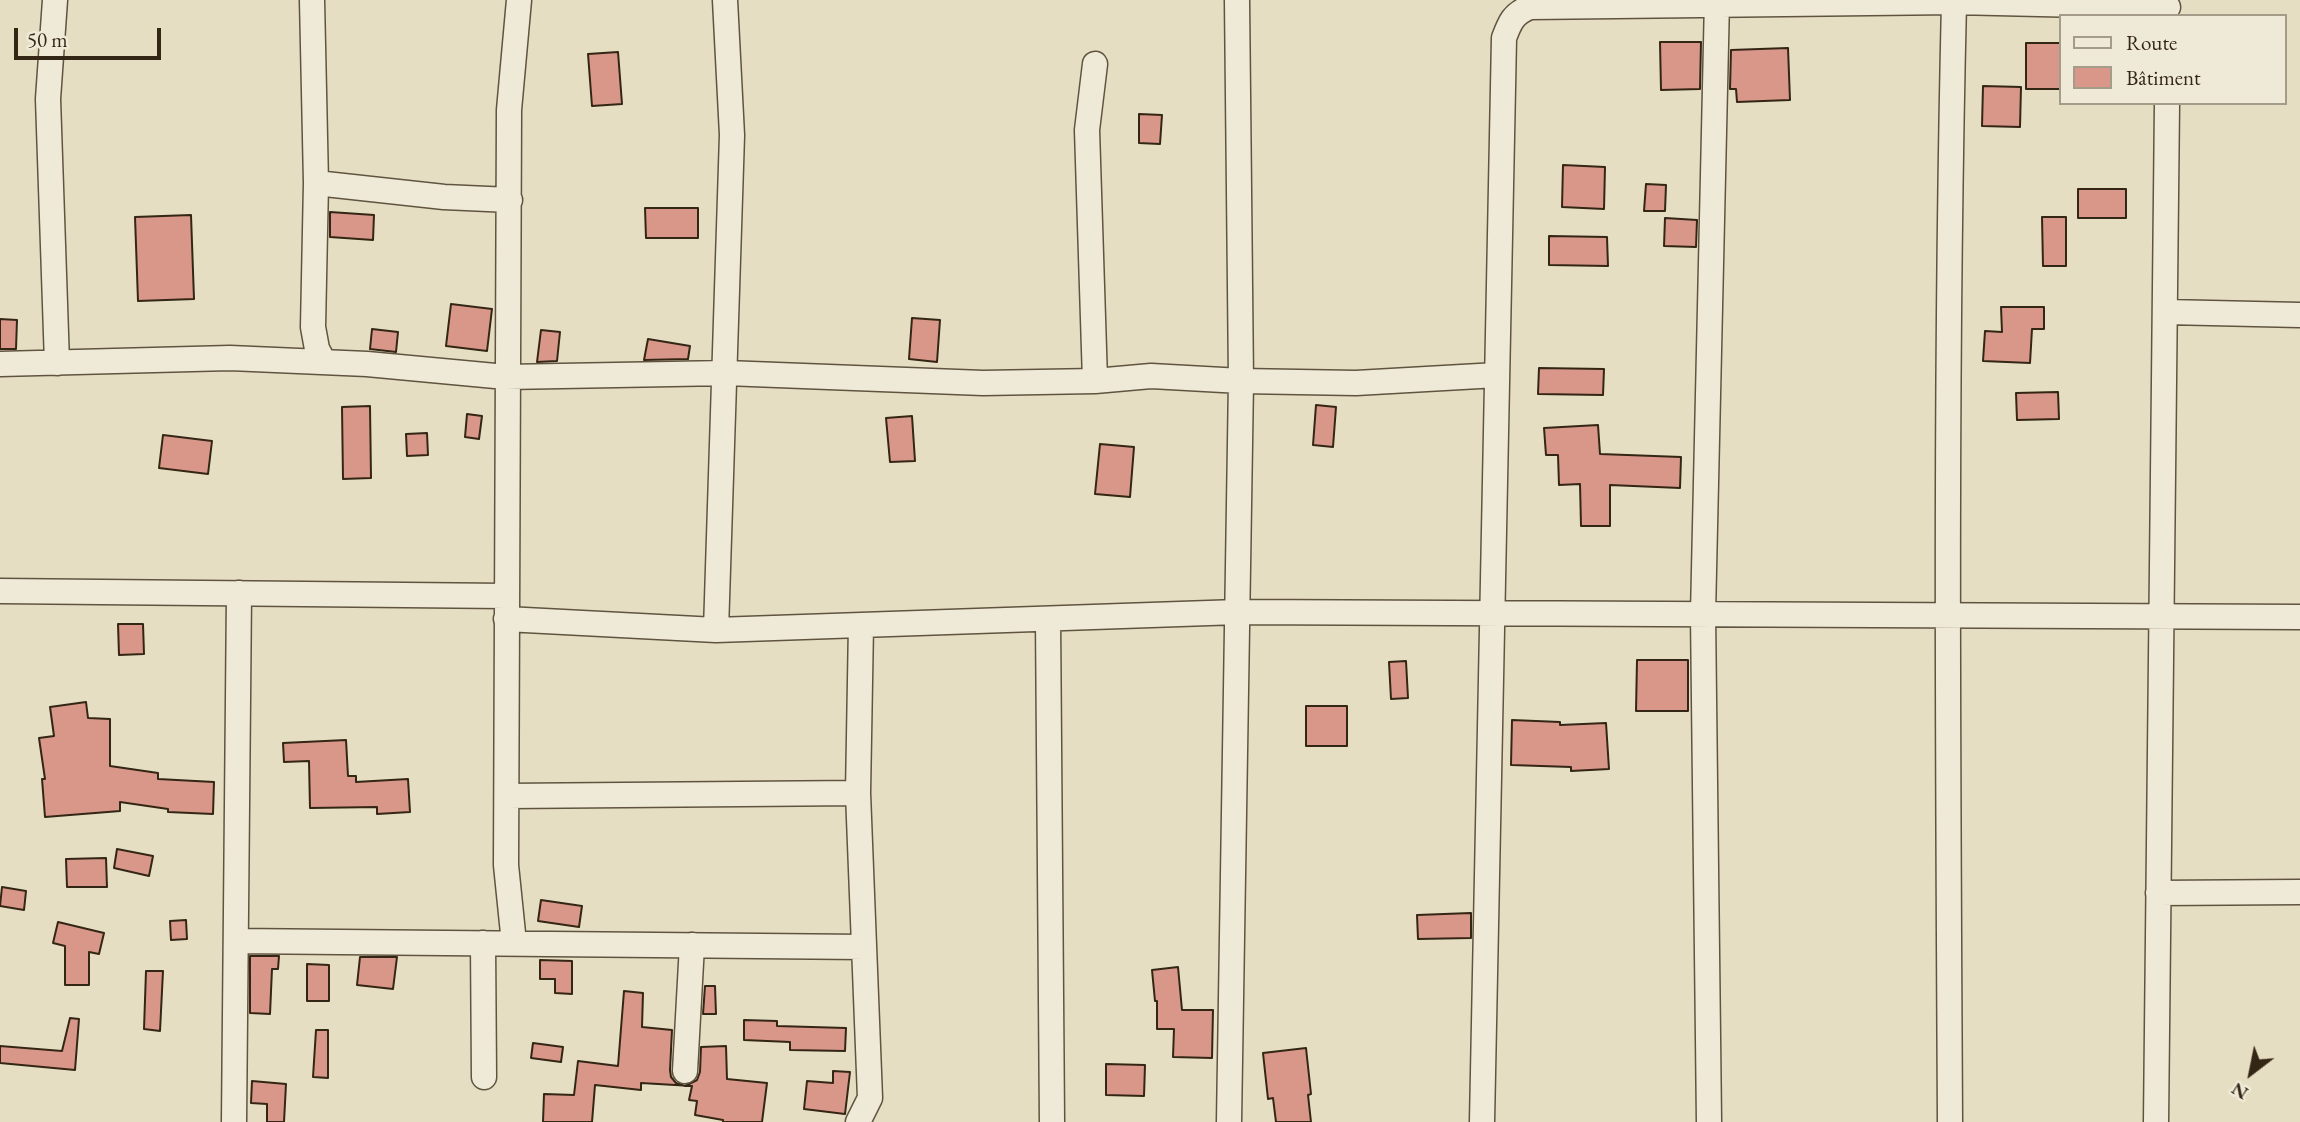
<!DOCTYPE html>
<html>
<head>
<meta charset="utf-8">
<style>
	body { margin:0 }
	#map { position:relative; width:2300px; height:1122px; overflow:hidden; background:#e6dec2; font-family:"EB Garamond",serif }
	canvas { display:block }
	.legend { position:absolute; left:2059px; top:14px; width:228px; height:91px; box-sizing:border-box; background:#efead7; border:2px solid #a49c89; margin:0; padding:9px 12px; list-style:none; font-size:21px; color:#342615 }
	.legend li { display:flex; align-items:center; gap:14px; height:35px }
	.legend b { width:35px; border:2px solid #a49c89 }
	.north { position:absolute; left:2216px; top:1038px; width:70px; height:70px; -webkit-text-stroke:5px #efead7; paint-order:stroke; rotate:212deg; font-size:19px; font-weight:700; line-height:28px; text-align:center; color:#342615 }
	.north::after { content:''; display:block; margin:auto; width:24px; height:32px; background:#342615; clip-path:polygon(50% 0,100% 100%,50% 72%,0 100%) }
	.scale { position:absolute; left:14px; top:28px; width:147px; height:32px; box-sizing:border-box; border:4px solid #342615; border-top:0; padding-left:9px; font-size:21px; line-height:24px; white-space:nowrap; color:#342615; -webkit-text-stroke:5px #efead7; paint-order:stroke }
</style>
</head>
<body>
<div id="map">
<canvas width="2300" height="1122"></canvas>
<ul class="legend">
<li><b style="height:9px;background:#efead7"></b>Route</li>
<li><b style="height:19px;background:#d9978a"></b>Bâtiment</li>
</ul>
<div class="north">N</div>
<div class="scale">50 m</div>
</div>
<script>
const ctx = document.querySelector('canvas').getContext('2d');
ctx.lineJoin = 'round';
function fill(path, color) {
  ctx.fillStyle = color;
  ctx.fill(path, 'evenodd');
}
function stroke(path, color, width, dash) {
  ctx.strokeStyle = color;
  ctx.lineWidth = width;
  ctx.lineCap = dash ? 'butt' : 'round';
  ctx.setLineDash(dash || []);
  ctx.stroke(path);
}
const building = new Path2D(`
	M1660 42H1701L1700 89 1661 90Z
	M2026 43H2060V89H2026Z
	M1788 48 1790 100 1737 102 1736 89H1730L1731 50Z
	M618 52 622 104 592 106 588 54Z
	M1983 86 2021 87 2020 127 1982 126Z
	M1139 114 1162 115 1160 144 1139 143Z
	M1563 165 1605 167 1604 209 1562 207Z
	M1646 184 1666 185 1665 211H1644Z
	M2078 189H2126V218H2078Z
	M645 208H698V238H646Z
	M330 212 374 215 373 240 330 237Z
	M191 215 194 299 138 301 135 217Z
	M2042 217H2066V266H2043Z
	M1665 218 1697 220 1696 247 1664 246Z
	M1549 236 1607 237 1608 266 1549 265Z
	M451 304 492 309 487 351 446 346Z
	M2001 307H2044V329H2032L2030 363 1983 361 1985 331 2002 332Z
	M912 318 940 320 937 362 909 359Z
	M0 319 17 320 16 349H0Z
	M372 329 398 332 396 352 370 349Z
	M541 330 560 332 557 361 537 362Z
	M648 339 690 346 688 359 644 360Z
	M1539 368 1604 369 1603 395 1538 394Z
	M2058 392 2059 419 2017 420 2016 393Z
	M1316 405 1336 407 1333 447 1313 445Z
	M370 406 371 478 343 479 342 407Z
	M467 414 482 416 479 439 465 437Z
	M912 416 915 461 890 462 886 418Z
	M1598 425 1600 454 1681 457 1680 488 1610 485V526H1581L1580 484 1559 485 1558 455H1546L1544 428Z
	M427 433 428 455 407 456 406 434Z
	M163 435 212 441 208 474 159 468Z
	M1100 444 1134 447 1130 497 1095 494Z
	M118 624H143L144 654 119 655Z
	M1637 660H1688V711H1636Z
	M1406 661 1408 698 1391 699 1389 662Z
	M86 702 88 718 110 719V766L158 773V779L214 782 213 814 168 812V809L120 802V811L45 817 42 779H45L39 738 54 736 50 707Z
	M1306 706H1347V746H1306Z
	M1512 720 1560 722V725L1606 723 1609 769 1571 771V767L1511 765Z
	M346 740 348 776H356V782L408 779 410 812 377 814V807L310 808 309 761 284 762 283 743Z
	M117 849 153 856 149 876 114 868Z
	M106 858 107 887H67L66 859Z
	M2 887 26 891 24 910 0 906Z
	M541 900 582 906 579 927 538 921Z
	M1471 913V938L1418 939 1417 915Z
	M186 920 187 939 171 940 170 921Z
	M58 922 104 933 99 954 89 952V985H65V946L53 943Z
	M250 956H279L278 969H272L270 1014 250 1013Z
	M360 957H397L393 989 357 985Z
	M540 960 572 961V994L555 993V979H540Z
	M307 964 329 965V1001H307Z
	M1178 967 1182 1010H1213L1212 1058 1173 1057 1174 1029H1157V1001H1155L1152 970Z
	M146 971H163L160 1031 144 1029Z
	M705 986H715L716 1014H703Z
	M624 991 643 993 642 1027 672 1030 670 1070 671 1077 676 1083 685 1086 697 1080 700 1072 701 1047 726 1046 727 1079 767 1083 762 1122H723V1120L695 1115 697 1101 689 1100 692 1086 641 1083V1090L595 1085 592 1122H543L544 1094 574 1095 578 1061 618 1066Z
	M70 1018 79 1019 75 1070 0 1063V1046L62 1051Z
	M744 1020 777 1021V1026L846 1028 845 1051 790 1050V1042L744 1040Z
	M316 1030H328V1078L313 1077Z
	M533 1043 563 1047 561 1062 531 1058Z
	M1306 1048 1311 1094 1308 1095 1311 1122H1276L1273 1098 1268 1099 1263 1053Z
	M1106 1064 1145 1065 1144 1096 1106 1095Z
	M833 1071 850 1072 845 1114 804 1109 807 1081 833 1083Z
	M252 1081 286 1084 284 1122H267V1104L251 1103Z`);
const minor = new Path2D(`
	M55 0 48 99 57 363
	M312 0 316 183 313 327 317 349 324 362
	M316 183 444 197 510 200
	M2166 312 2300 315
	M0 364 230 358 367 364 506 377 726 373 983 383 1095 381 1151 376 1241 381 1356 383 1497 375
	M1095 381 1087 130 1095 64
	M0 591 506 596
	M506 619 716 630 1238 612 2300 617
	M1048 619 1052 1122
	M716 630 732 135 725 0
	M507 796 858 793
	M2158 893 2300 892
	M236 941 864 947
	M483 943 484 1077
	M514 943 506 865 509 110 519 0
	M685 1071 692 945
	M234 1122 239 593
	M858 1122 870 1098 858 793 861 625
	M1229 1122 1241 381 1237 0
	M1482 1122 1504 38C1510 22 1513 14 1530 7L1954 2 2168 7
	M1709 1122 1703 614 1717 0
	M1950 1122C1948 749 1945 375 1954 2
	M2156 1122 2167 103`);
fill(building, '#d9978a');
stroke(building, '#342615', 2);
stroke(minor, '#605440', 27);
stroke(minor, '#efead7', 24);
</script>
</body>
</html>
